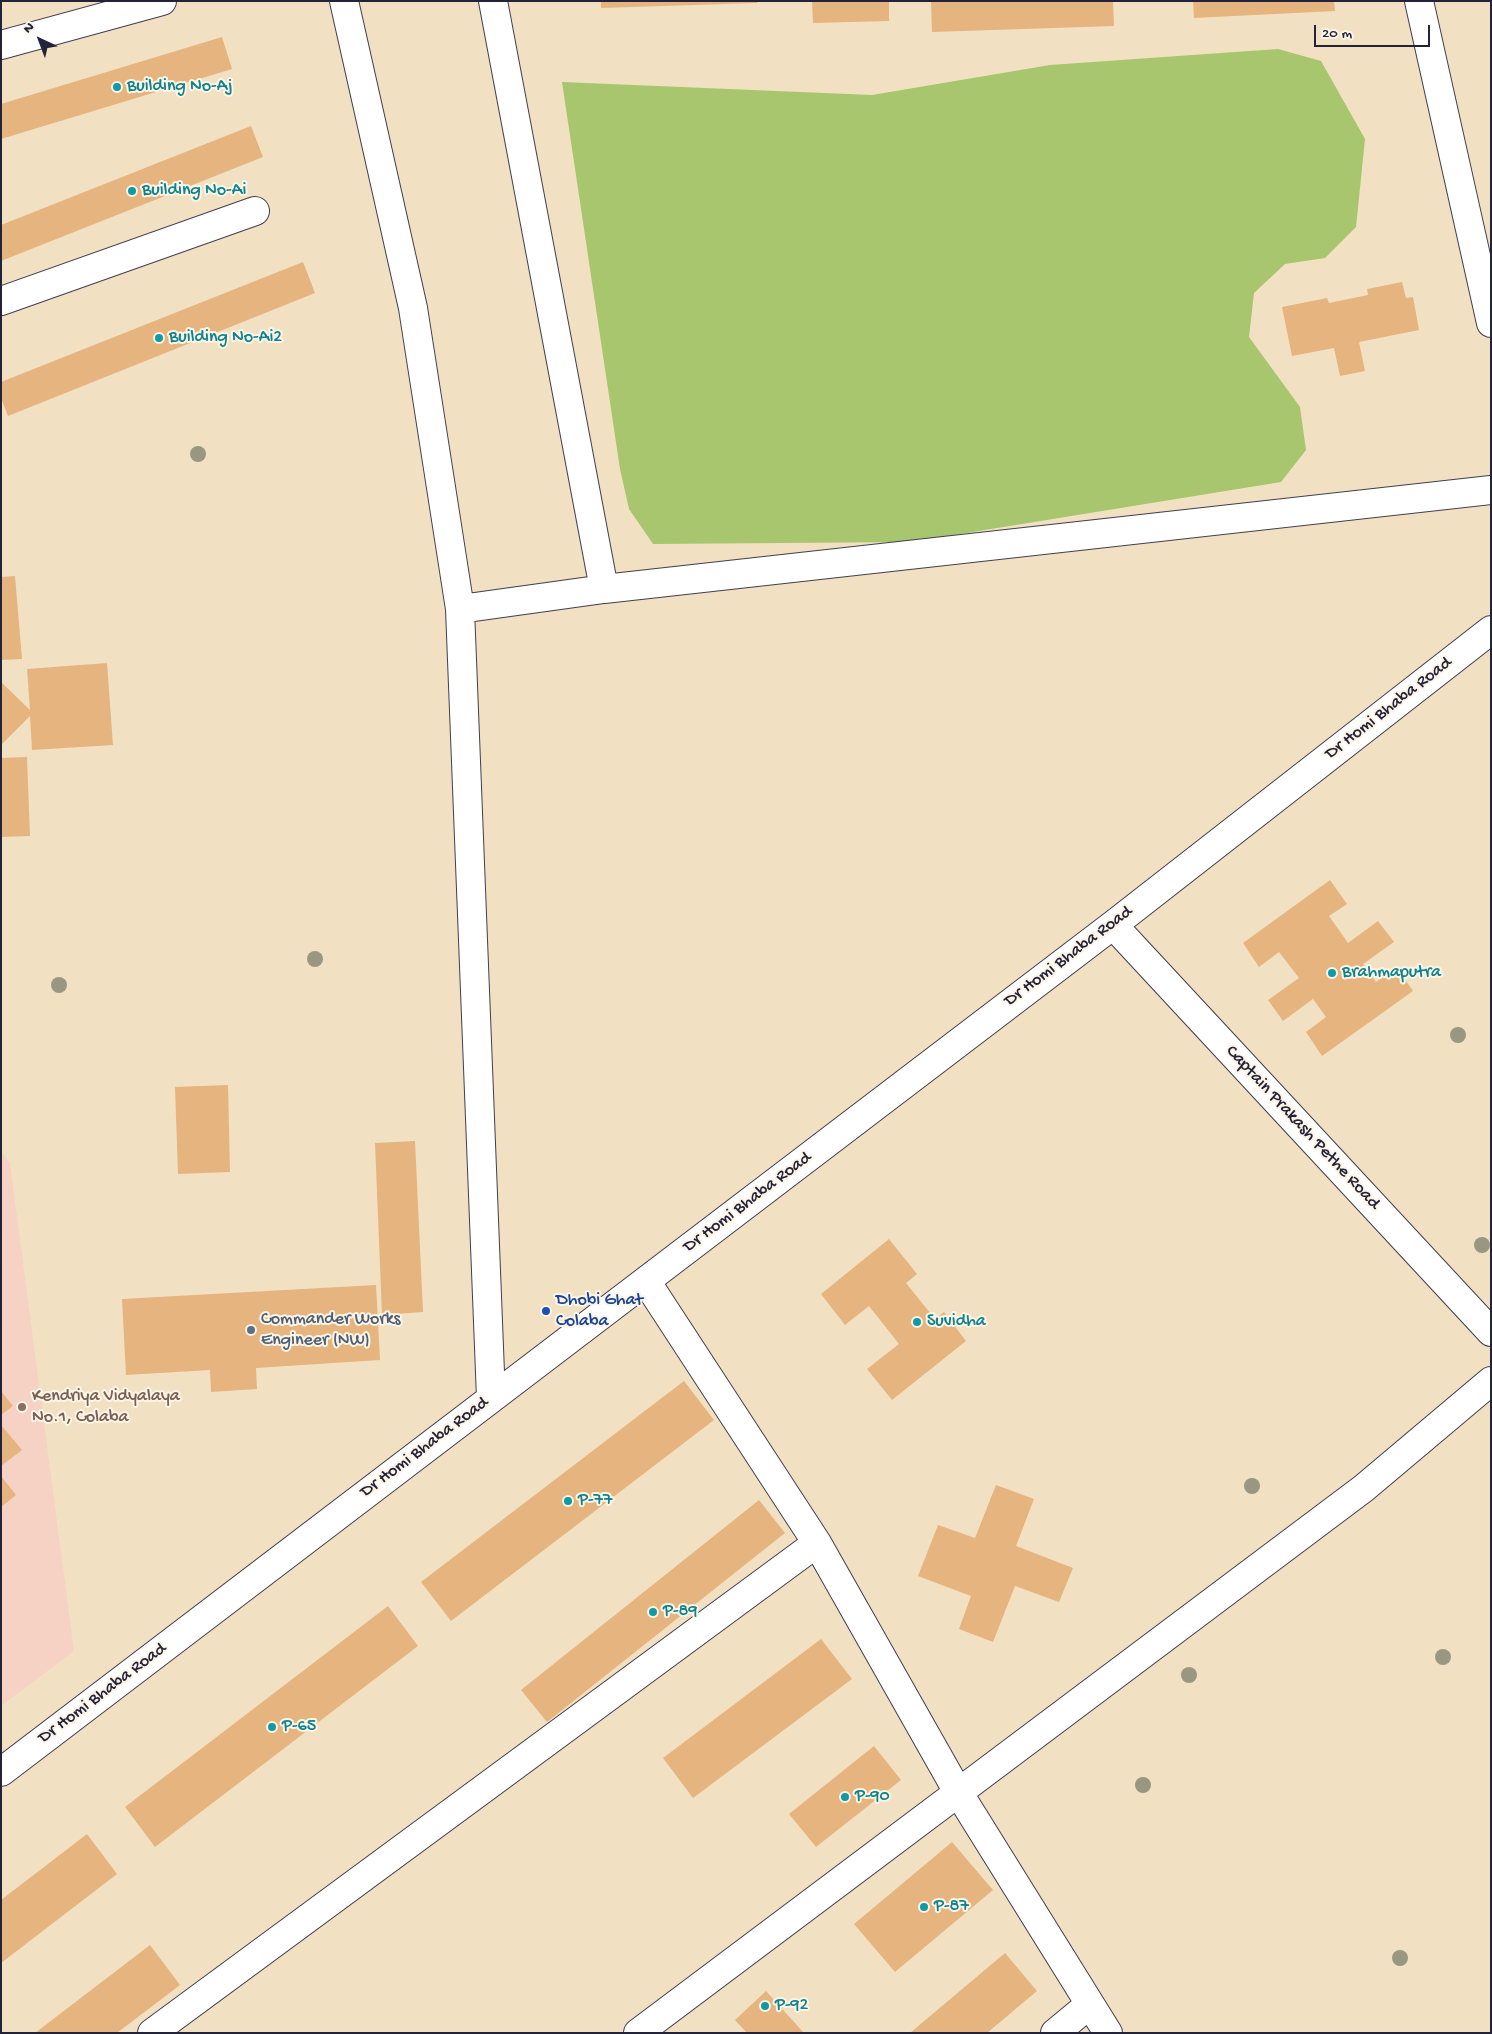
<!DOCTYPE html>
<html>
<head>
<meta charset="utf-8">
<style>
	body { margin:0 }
	#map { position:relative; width:1492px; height:2034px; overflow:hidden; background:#f2e0c2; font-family:"Gochi Hand",sans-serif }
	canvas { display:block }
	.frame { position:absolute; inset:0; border:2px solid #22223b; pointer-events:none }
	.north { position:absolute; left:15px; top:15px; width:50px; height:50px; -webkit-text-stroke:4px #fcf5e5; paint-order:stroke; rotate:317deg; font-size:14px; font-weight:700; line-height:20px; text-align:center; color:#22223b }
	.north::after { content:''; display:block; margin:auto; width:18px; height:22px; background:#22223b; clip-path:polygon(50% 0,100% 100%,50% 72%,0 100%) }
	.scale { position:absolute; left:1314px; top:25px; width:116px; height:22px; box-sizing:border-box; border:2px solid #22223b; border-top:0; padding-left:6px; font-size:15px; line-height:18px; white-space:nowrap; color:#22223b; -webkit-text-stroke:4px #fcf5e5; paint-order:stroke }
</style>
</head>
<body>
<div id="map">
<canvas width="1492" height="2034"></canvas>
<div class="frame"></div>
<div class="north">N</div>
<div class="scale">20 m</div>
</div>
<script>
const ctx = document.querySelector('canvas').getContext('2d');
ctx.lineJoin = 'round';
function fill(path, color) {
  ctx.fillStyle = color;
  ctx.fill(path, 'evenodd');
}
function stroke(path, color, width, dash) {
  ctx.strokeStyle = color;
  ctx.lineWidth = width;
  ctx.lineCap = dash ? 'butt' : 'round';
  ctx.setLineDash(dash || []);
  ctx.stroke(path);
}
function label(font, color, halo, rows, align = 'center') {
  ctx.font = font + ' "Gochi Hand",sans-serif';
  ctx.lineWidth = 4;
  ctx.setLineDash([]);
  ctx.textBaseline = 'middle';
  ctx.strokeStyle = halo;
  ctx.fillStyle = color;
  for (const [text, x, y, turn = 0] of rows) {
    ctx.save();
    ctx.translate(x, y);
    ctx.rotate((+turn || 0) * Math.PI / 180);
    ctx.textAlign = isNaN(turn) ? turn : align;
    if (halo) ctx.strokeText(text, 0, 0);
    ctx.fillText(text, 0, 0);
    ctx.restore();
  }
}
const built = new Path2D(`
	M1 1151 10 1163 74 1651 1 1706Z`);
const green = new Path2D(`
	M1278 49 1321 61 1365 139 1356 227 1325 258 1285 264 1254 293 1249 337 1300 407 1306 450 1281 482 911 542 653 544 629 509 620 469 562 82 872 95 1050 65Z`);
const building = new Path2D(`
	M601 1H757V3L601 8Z
	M812 1H889V21L813 23Z
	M931 1H1113L1114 26 932 32Z
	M1193 1H1334L1335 11 1194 18Z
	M222 37 232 69 1 139V104Z
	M251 126 263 157 1 261V225Z
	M303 262 315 293 8 416 1 398V382Z
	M1402 282 1406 298 1413 297 1419 330 1359 342 1365 371 1340 376 1334 348 1292 356 1282 307 1327 298 1329 303 1368 295 1367 289Z
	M15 576 22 659 1 660V577Z
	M107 663 113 745 32 750 30 716 1 745V682L30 710 27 669Z
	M27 757 30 836 1 837V758Z
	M1330 880 1347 904 1329 916 1348 943 1378 921 1394 942 1363 964 1376 982 1397 968 1413 991 1322 1056 1306 1032 1326 1017 1313 999 1283 1021 1268 1000 1299 978 1279 952 1259 967 1243 943Z
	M228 1085 230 1172 178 1174 175 1087Z
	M415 1141 423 1312 382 1315 375 1143Z
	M889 1239 917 1274 906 1283 935 1319 944 1312 966 1341 892 1400 867 1369 899 1344 869 1306 845 1325 821 1294Z
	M376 1285 380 1360 256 1368 257 1389 211 1392 210 1370 126 1375 122 1299Z
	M684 1381 714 1420 451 1621 421 1582Z
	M1 1391 13 1406 1 1415Z
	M1 1425 22 1450 1 1466Z
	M1 1476 16 1495 1 1507Z
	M996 1485 1034 1499 1016 1546 1073 1568 1059 1602 1015 1586 993 1642 959 1629 971 1596 918 1576 938 1525 975 1538Z
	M759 1500 785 1533 547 1722 521 1690Z
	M388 1606 418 1646 155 1847 125 1807Z
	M821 1639 852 1679 693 1798 663 1758Z
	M874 1746 901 1780 816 1847 789 1814Z
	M87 1834 117 1874 1 1963V1900Z
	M952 1842 993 1890 895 1972 854 1924Z
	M150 1945 180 1985 117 2033H35Z
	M1005 1953 1037 1991 987 2033H910Z
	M766 1991 804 2033H747L735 2020Z`);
const minor = new Path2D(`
	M344 1 413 308 460 609 491 1398
	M493 1 604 589
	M1419 1 1491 323
	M1 45 162 1
	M1 301 255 211
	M460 609 604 589 1491 490
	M1113 925 1491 1332
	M646 1281 817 1543 958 1792 1108 2033
	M1 1772 1113 925 1491 630
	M152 2033 817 1543
	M638 2033 1364 1488 1491 1381
	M1055 2033 1090 2004`);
const trees = [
	[198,454],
	[315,959],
	[59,985],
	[1458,1035],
	[1482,1245],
	[1252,1486],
	[1443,1657],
	[1189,1675],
	[1143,1785],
	[1400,1958]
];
const markers = [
	[117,87,5,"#0f9aa8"],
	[132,191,5,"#0f9aa8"],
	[159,338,5,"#0f9aa8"],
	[1332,973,5,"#0f9aa8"],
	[546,1311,5,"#1a4fb4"],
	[917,1322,5,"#0f9aa8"],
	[251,1330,5,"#5c6f8a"],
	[22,1407,5,"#8d6e63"],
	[568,1501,5,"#0f9aa8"],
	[653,1612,5,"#0f9aa8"],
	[272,1727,5,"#0f9aa8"],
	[845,1797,5,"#0f9aa8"],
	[924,1907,5,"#0f9aa8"],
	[765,2006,5,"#0f9aa8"]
];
const cultureNames = [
	["Building No-Aj",127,87],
	["Building No-Ai",142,191],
	["Building No-Ai2",169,338],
	["Brahmaputra",1342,973],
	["Suvidha",927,1322],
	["P-77",578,1501],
	["P-89",663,1612],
	["P-65",282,1727],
	["P-90",855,1797],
	["P-87",934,1907],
	["P-92",775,2006]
];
const streetNames = [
	["Dr Homi Bhaba Road",1389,709,-38],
	["Dr Homi Bhaba Road",1069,957,-37],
	["Captain Prakash Pethe Road",1302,1128,47],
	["Dr Homi Bhaba Road",748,1203,-37],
	["Dr Homi Bhaba Road",425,1448,-37],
	["Dr Homi Bhaba Road",103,1694,-37]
];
const transitNames = [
	["Dhobi Ghat",556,1301],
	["Colaba",556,1322]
];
const serviceNames = [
	["Commander Works",261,1320],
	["Engineer (NW)",261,1341]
];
const educationNames = [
	["Kendriya Vidyalaya",32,1397],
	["No.1, Colaba",32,1418]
];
fill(built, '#f6d2c4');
fill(green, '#a7c66e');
fill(building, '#e6b47f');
stroke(minor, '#413e4f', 30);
stroke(minor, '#fff', 28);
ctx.fillStyle = '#999782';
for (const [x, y] of trees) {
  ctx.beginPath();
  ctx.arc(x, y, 8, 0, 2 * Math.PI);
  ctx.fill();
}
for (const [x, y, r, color] of markers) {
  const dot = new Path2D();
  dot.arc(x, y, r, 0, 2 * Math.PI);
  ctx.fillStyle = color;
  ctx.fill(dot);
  stroke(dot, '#fcf5e5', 2);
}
label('18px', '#0d838f', '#fcf5e5', cultureNames, 'left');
label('18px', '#22223b', '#fcf5e5', streetNames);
label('18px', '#164399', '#fcf5e5', transitNames, 'left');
label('18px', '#4e5e75', '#fcf5e5', serviceNames, 'left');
label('18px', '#785e54', '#fcf5e5', educationNames, 'left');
</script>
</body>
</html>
